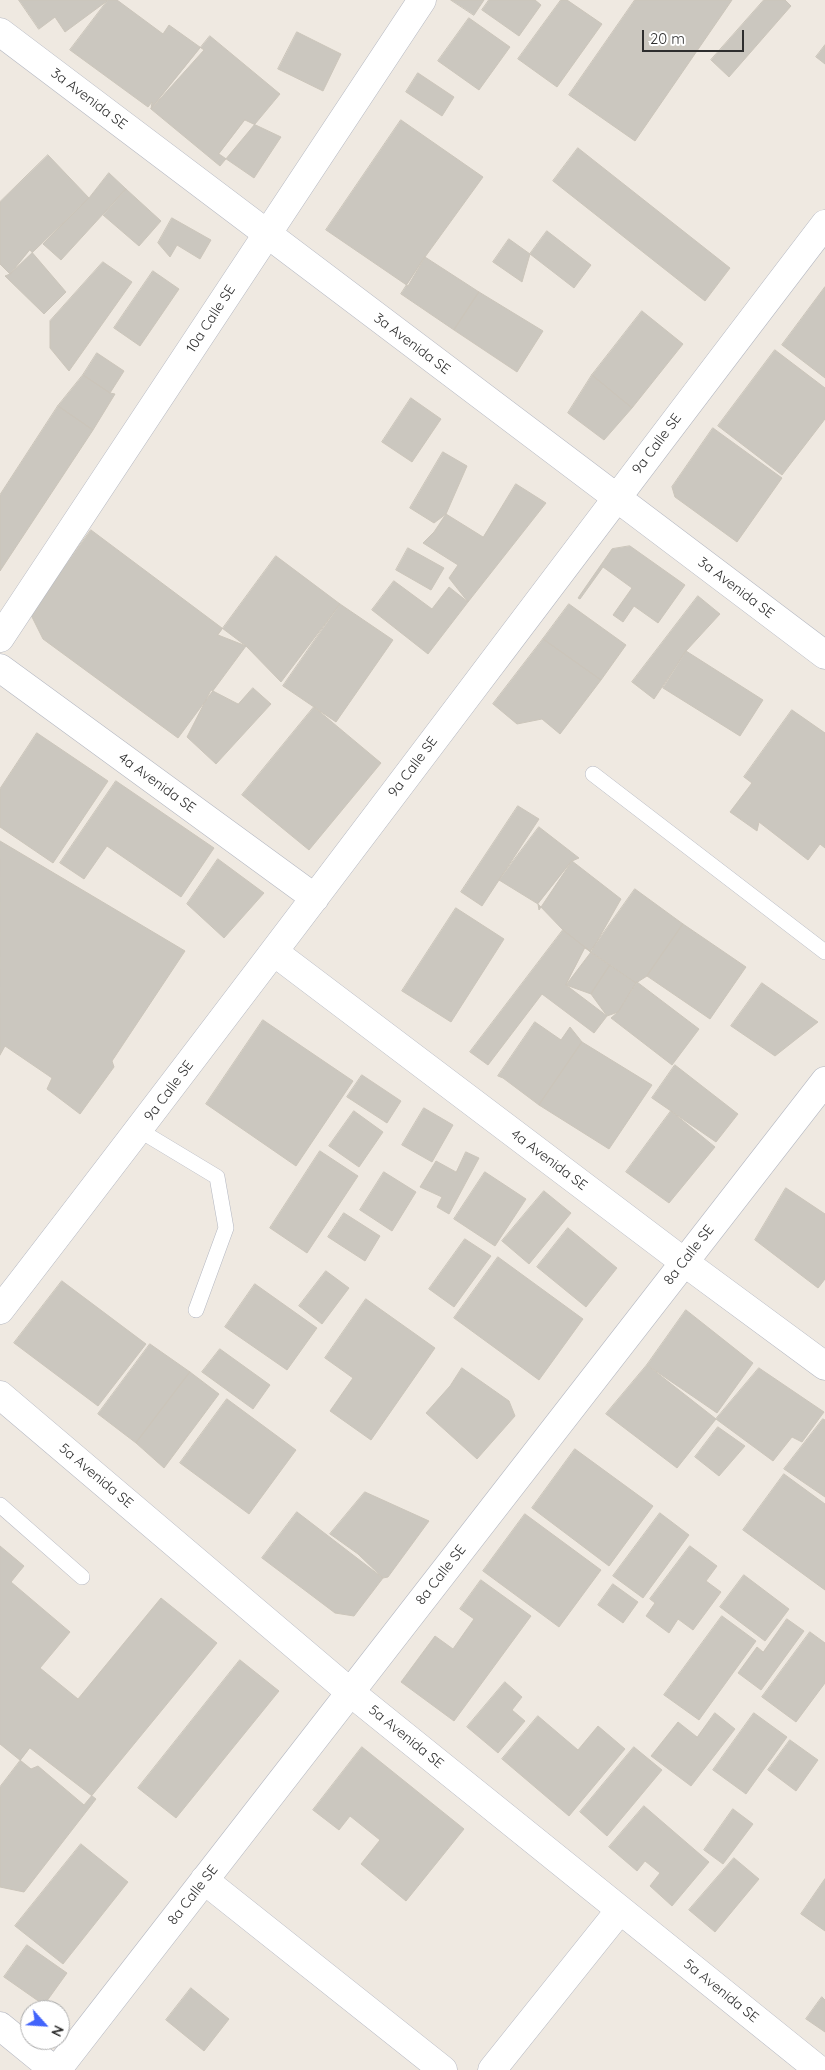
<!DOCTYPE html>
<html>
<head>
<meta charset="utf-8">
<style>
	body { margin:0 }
	#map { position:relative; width:825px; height:2070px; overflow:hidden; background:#efe9e1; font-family:Quicksand,sans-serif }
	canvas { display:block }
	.north { position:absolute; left:20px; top:2000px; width:50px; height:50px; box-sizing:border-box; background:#fff; border:1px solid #ababab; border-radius:50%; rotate:116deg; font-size:14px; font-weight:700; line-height:20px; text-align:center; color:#2e2e2e }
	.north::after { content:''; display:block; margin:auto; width:18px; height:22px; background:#4264fb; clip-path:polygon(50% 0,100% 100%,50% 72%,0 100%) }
	.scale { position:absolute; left:642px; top:30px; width:102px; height:22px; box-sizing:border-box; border:2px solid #2e2e2e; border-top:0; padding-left:6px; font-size:15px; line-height:18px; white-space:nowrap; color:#2e2e2e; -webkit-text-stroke:4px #fff; paint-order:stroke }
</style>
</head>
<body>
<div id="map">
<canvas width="825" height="2070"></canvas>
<div class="north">N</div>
<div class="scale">20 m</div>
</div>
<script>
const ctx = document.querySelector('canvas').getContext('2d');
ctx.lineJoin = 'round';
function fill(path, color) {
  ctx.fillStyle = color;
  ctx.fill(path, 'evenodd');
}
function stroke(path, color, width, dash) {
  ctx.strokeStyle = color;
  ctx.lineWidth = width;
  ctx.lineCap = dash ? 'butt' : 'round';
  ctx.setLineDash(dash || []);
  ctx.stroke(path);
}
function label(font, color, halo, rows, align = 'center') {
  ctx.font = font + ' Quicksand,sans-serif';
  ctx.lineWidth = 4.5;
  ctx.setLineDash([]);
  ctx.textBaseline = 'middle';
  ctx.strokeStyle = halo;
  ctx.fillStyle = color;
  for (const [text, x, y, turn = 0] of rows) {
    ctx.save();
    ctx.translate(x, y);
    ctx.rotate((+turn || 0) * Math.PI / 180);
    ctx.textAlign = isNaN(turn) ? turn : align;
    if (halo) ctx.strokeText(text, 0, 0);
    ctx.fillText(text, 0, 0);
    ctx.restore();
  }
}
const building = new Path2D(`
	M19 0H107V1L65 32 55 17 39 29Z
	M108 0H117L163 34 169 25 204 50 151 109 152 102 148 107 70 50Z
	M451 0H484L474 15Z
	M489 0H535L541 5 519 36 482 10Z
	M561 0H567L602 24 557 87 518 59Z
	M635 0H732L635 141 569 95Z
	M764 0H785L791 6 729 77 711 60Z
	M469 18 510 47 479 90 438 61Z
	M297 32 341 54 323 91 278 69Z
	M210 36 280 94 220 166 151 109Z
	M825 45V64L816 57Z
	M418 73 454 97 442 116 406 92Z
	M245 120 281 137 254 178 219 154Z
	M401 120 483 177 425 257 408 286 326 230Z
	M578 148 730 268 705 301 553 181Z
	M48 155 89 198 10 274 0 264V202Z
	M109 173 126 189 61 260 43 244 89 198Z
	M126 189 161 221 139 246 103 215Z
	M172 218 211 240 200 259 177 245 170 257 158 243Z
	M547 231 591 265 574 288 530 254Z
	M509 239 530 254 522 282 493 262Z
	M30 250 66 292 44 314 5 276 10 274Z
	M425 257 479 292 454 330 401 294Z
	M103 262 132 282 69 371 50 348V321Z
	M153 271 179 289 140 346 114 328Z
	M825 287V378L782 345Z
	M479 292 543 331 517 372 454 330Z
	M642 311 683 344 632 408 592 375Z
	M775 350 825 388V419L782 475 718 426Z
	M97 353 124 371 110 393 83 375Z
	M83 375 110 393 115 394 93 430 58 406Z
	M592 375 632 408 604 440 568 413Z
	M411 398 441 419 412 462 382 442Z
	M58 406 93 430 0 571V495Z
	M713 428 782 478 737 542 675 497 672 487Z
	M443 452 467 466 446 514 434 523 410 508Z
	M516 484 546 503 468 602 449 578 458 565 423 543 434 532 446 514 483 537Z
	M91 530 246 646 178 738 43 639 30 613Z
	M630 546 685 585 658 623 634 606 623 622 613 615 632 588 603 567 580 599 578 598 612 549Z
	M408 548 444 568 431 590 396 570Z
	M276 556 340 604 281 682 246 646 218 635Z
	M394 581 432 609 449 587 468 602 428 654 372 610Z
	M698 596 720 614 686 651 654 699 632 682Z
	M340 604 393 640 336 722 283 686Z
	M569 604 626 645 601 680 543 639Z
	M543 639 601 680 560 734 542 719 517 724 493 704Z
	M686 651 763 700 740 736 663 688Z
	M253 688 271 704 216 764 187 737 211 690 238 704Z
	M314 707 381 763 309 850 242 795Z
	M792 710 825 733V848L820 844 808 860 759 822 757 831 730 812 752 783 744 777Z
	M37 733 108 781 53 863 0 827V789Z
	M116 781 214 848 181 897 107 846 84 879 60 863Z
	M518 806 539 819 482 906 461 892Z
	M539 827 579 858 572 861 539 910 538 904 499 880Z
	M0 841 185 951 112 1061 114 1067 80 1114 47 1089 52 1078 5 1046 0 1055Z
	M218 859 264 893 224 938 187 904Z
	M572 861 621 899 591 952 563 930 538 904Z
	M635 889 683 924 647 976 636 983 590 952Z
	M456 908 504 939 451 1022 402 991Z
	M683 924 746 967 710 1019 647 976Z
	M563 930 591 952 566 985 607 1016 594 1033 542 994 488 1065 470 1052Z
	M585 948 610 965 591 994 566 985Z
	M610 965 636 983 618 1012 607 1016 591 994Z
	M637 982 699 1029 672 1065 611 1018 618 1012Z
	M762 983 818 1022 775 1056 731 1026Z
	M263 1020 353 1081 296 1166 206 1104Z
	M535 1022 561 1040 570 1027 582 1042 539 1105 503 1078 498 1076Z
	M582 1042 652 1085 609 1149 539 1105Z
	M675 1065 738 1114 716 1142 652 1098Z
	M362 1075 401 1101 387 1123 347 1097Z
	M424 1108 453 1125 432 1162 402 1145Z
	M354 1111 383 1132 359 1167 329 1146Z
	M671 1111 715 1147 669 1203 626 1172Z
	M320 1151 358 1176 307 1253 270 1228Z
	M466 1152 479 1158 449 1214 437 1207 442 1197 420 1187 436 1161 456 1172Z
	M384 1172 416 1192 392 1231 360 1210Z
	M485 1172 526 1199 495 1246 454 1219Z
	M786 1188 825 1214V1279L818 1288 755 1240Z
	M544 1191 571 1213 529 1264 502 1241Z
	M344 1213 380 1236 365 1261 328 1237Z
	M568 1228 617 1268 586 1307 537 1267Z
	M465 1239 491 1256 454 1307 429 1289Z
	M498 1257 583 1319 539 1380 454 1318Z
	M326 1271 349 1288 322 1324 299 1306Z
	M62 1281 146 1344 98 1406 14 1343Z
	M255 1284 317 1328 287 1370 225 1327Z
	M366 1299 435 1348 371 1440 330 1411 353 1378 325 1358Z
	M686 1310 753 1363 717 1413 647 1365Z
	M150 1344 190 1372 136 1443 98 1414Z
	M220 1349 270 1385 253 1409 202 1372Z
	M647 1365 716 1419 677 1468 606 1414Z
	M462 1368 509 1401 515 1416 477 1459 426 1413 450 1386Z
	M759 1368 824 1412 802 1442 792 1437 773 1461 716 1419Z
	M190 1372 219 1394 164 1468 136 1443Z
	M227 1399 296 1450 249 1514 180 1463Z
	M823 1419 825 1420V1497L784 1469Z
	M718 1427 745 1446 719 1476 695 1457Z
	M575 1449 653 1506 609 1566 532 1508Z
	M784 1474 825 1504V1590L743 1530Z
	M365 1492 429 1521 388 1577 383 1578 358 1554 330 1534Z
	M297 1512 383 1578 354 1616 335 1613 262 1558Z
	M660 1513 689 1535 643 1598 613 1576Z
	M525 1514 601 1570 559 1627 483 1571Z
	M0 1546 24 1566 11 1582 70 1632 40 1668 78 1699 161 1598 217 1643 84 1805 38 1766 31 1769 0 1744Z
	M690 1546 717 1566 706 1581 721 1592 693 1630 678 1619 669 1633 646 1616 655 1603 650 1599Z
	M744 1575 789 1609 765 1641 720 1607Z
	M481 1580 531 1616 454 1721 401 1682 435 1636 453 1649 474 1619 460 1609Z
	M613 1584 638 1602 623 1623 598 1605Z
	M722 1616 756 1641 699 1720 664 1695Z
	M787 1619 804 1631 761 1690 738 1673 757 1647 763 1652Z
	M810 1632 825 1643V1683L796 1722 762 1697Z
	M240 1660 279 1691 176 1818 138 1788Z
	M505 1682 522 1697 512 1710 525 1721 498 1753 467 1727Z
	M715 1713 735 1729 691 1786 651 1756 678 1722 697 1737Z
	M754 1713 787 1737 746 1794 713 1770Z
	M538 1716 578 1750 598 1726 625 1749 569 1816 502 1759Z
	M790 1740 818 1760 796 1791 768 1770Z
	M362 1747 464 1829 406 1901 361 1864 380 1840 350 1816 339 1830 313 1810Z
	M634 1747 662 1770 607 1836 580 1812Z
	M30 1748 96 1799 24 1892 0 1887V1787Z
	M644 1806 709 1862 672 1906 650 1886 660 1873 645 1861 637 1871 609 1847Z
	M733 1809 753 1824 723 1864 704 1850Z
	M81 1844 128 1882 63 1964 15 1926Z
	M734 1858 759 1879 715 1932 689 1910Z
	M825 1879V1931L801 1914Z
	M27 1945 67 1973 44 2005 4 1977Z
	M191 1988 229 2019 204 2051 166 2020Z
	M822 1997 825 2000V2032L806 2019Z`);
const lane = new Path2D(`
	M593 774 825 952
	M139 1130 217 1177 226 1228 196 1310
	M0 1505 82 1577`);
const street = new Path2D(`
	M0 32 825 655
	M0 668 315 898
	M274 952 684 1262 825 1366
	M0 1310C278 950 549 585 825 224
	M0 1395 350 1692 819 2070
	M204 1880 443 2070
	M0 2026 54 2070
	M57 2070 825 1081
	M492 2070 620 1910`);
const secondary = new Path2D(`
	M0 638 422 0`);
const streetNames = [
	["3a Avenida SE",89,99,37],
	["10a Calle SE",211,319,-57],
	["3a Avenida SE",412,344,37],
	["9a Calle SE",657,444,-53],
	["3a Avenida SE",736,588,37],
	["9a Calle SE",413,767,-53],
	["4a Avenida SE",157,783,36],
	["9a Calle SE",169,1091,-53],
	["4a Avenida SE",549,1160,37],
	["8a Calle SE",689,1255,-52],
	["5a Avenida SE",96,1476,40],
	["8a Calle SE",441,1575,-52],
	["5a Avenida SE",406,1737,39],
	["8a Calle SE",193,1895,-52],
	["5a Avenida SE",721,1991,39]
];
fill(building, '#cbc7bf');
stroke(building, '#cbc5ba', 1);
stroke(lane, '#b4b7c1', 16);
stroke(street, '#b4b7c1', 29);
stroke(secondary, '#b4b7c1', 29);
stroke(lane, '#fff', 15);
stroke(street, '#fff', 28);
stroke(secondary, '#fff', 28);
label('14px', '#2e2e2e', '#fff', streetNames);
</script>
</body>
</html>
